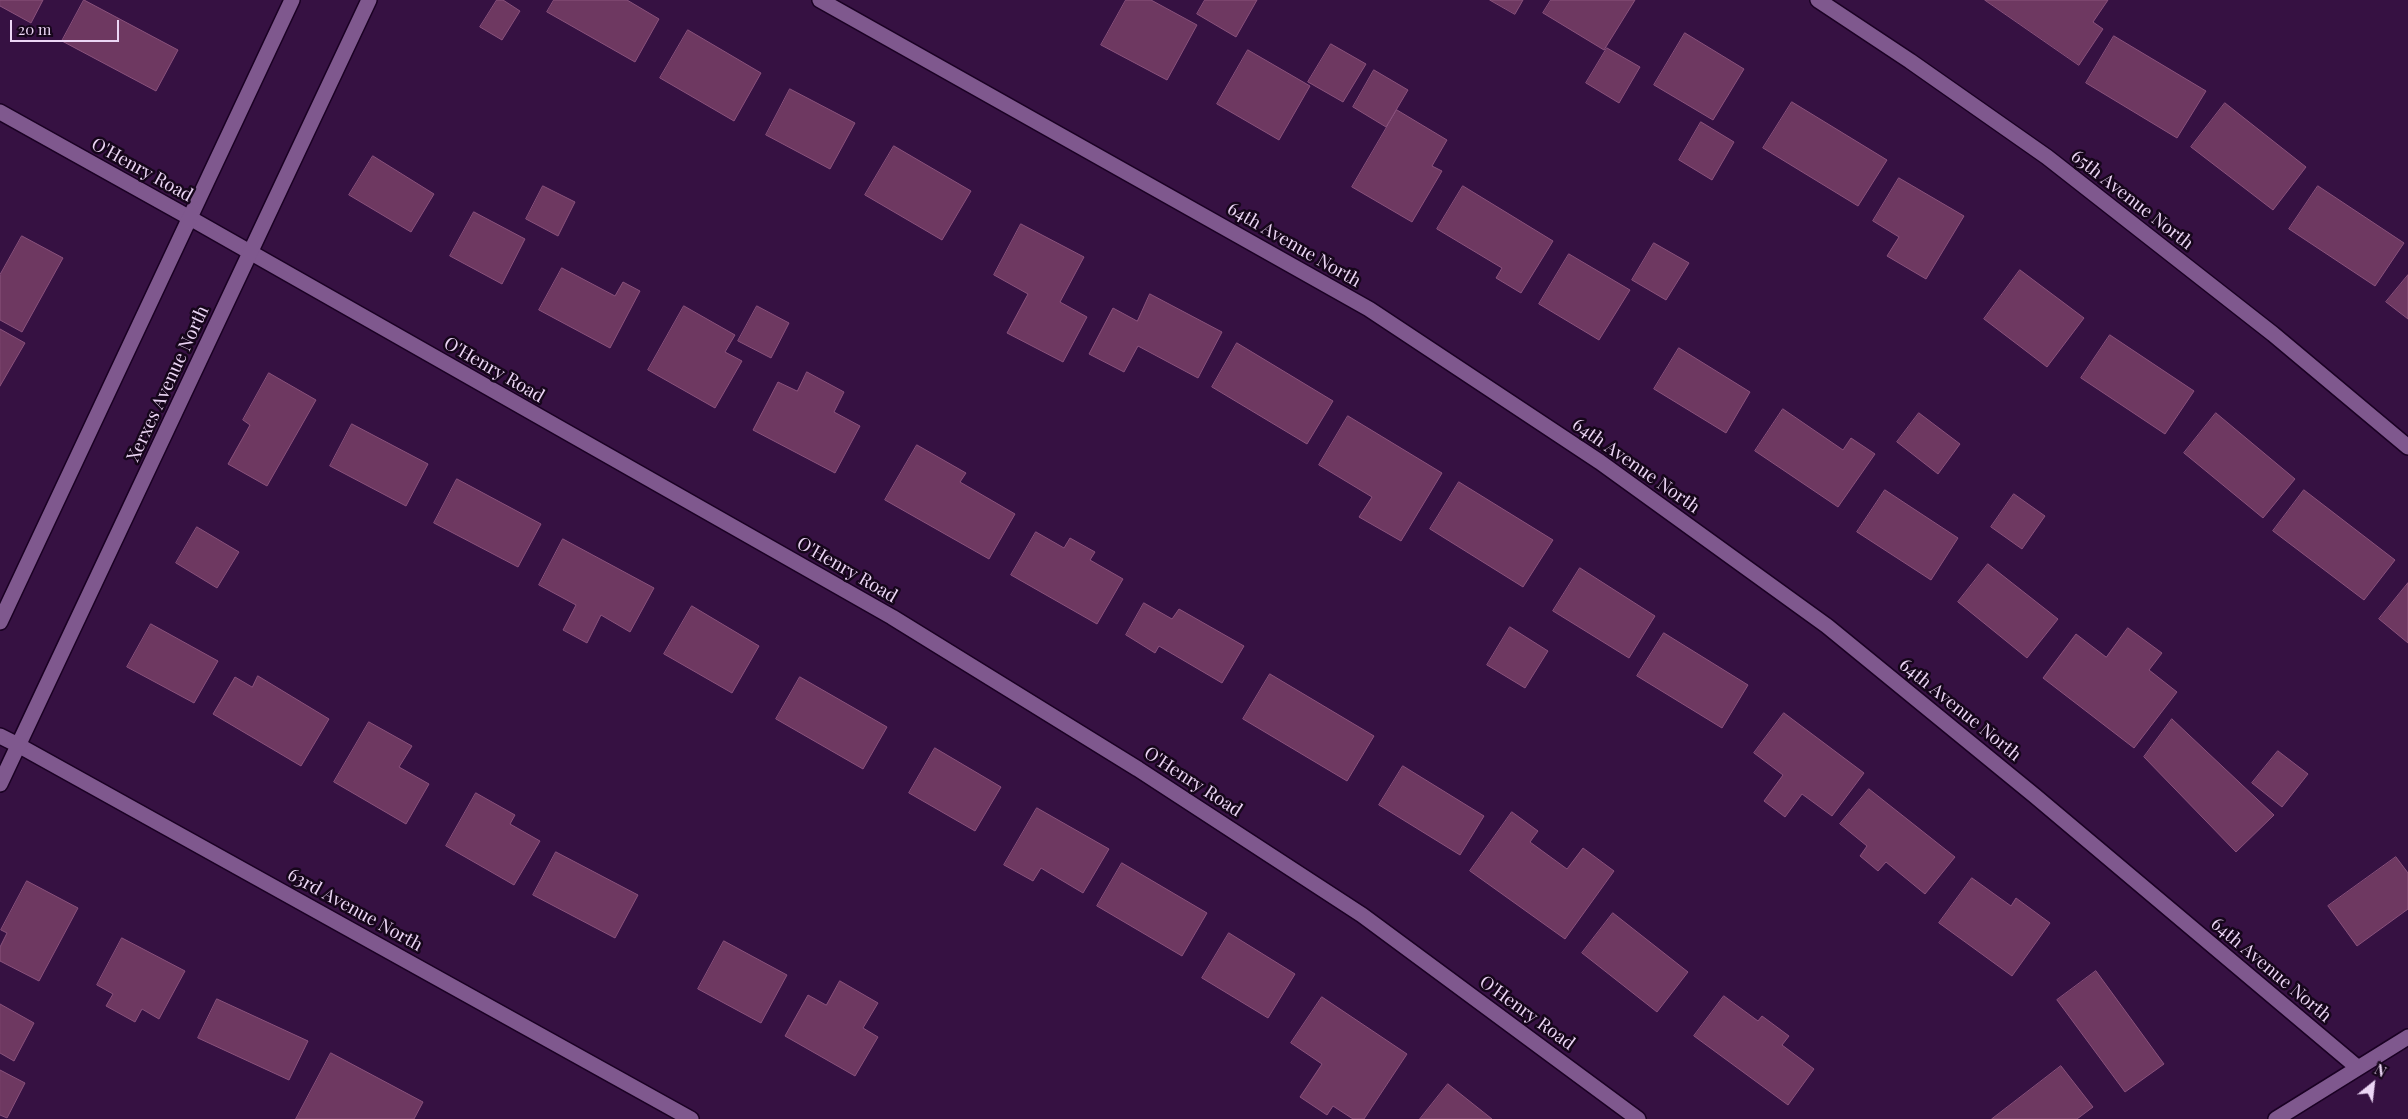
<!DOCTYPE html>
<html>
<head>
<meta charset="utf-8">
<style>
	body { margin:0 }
	#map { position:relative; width:2408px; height:1119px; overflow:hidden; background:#361142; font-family:"Playfair Display",serif }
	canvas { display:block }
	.north { position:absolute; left:2348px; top:1059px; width:50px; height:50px; -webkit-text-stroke:4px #16061b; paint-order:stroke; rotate:29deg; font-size:14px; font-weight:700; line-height:20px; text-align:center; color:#ecd6f5 }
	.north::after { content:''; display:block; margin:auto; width:18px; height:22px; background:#ecd6f5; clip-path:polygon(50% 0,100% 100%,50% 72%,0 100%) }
	.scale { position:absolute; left:10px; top:20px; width:109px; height:22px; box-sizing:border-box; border:2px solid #ecd6f5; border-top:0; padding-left:6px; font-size:15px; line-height:18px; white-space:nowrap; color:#ecd6f5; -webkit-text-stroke:4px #16061b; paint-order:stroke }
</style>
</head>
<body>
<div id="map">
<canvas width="2408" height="1119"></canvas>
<div class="north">N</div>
<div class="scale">20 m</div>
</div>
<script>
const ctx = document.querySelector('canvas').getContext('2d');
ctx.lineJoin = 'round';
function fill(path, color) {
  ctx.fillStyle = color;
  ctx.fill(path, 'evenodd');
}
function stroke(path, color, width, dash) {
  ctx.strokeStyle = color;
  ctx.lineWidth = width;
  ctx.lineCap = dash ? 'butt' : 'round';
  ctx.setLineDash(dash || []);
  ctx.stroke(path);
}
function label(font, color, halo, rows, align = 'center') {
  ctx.font = font + ' "Playfair Display",serif';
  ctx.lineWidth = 5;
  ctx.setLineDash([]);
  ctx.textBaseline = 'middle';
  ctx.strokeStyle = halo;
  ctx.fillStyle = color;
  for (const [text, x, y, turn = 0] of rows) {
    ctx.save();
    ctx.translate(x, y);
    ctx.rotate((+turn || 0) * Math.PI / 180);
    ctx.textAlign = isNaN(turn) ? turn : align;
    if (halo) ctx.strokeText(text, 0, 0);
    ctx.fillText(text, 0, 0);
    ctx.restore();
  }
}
const building = new Path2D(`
	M0 0H43L31 23 0 6Z
	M84 0 178 50 156 91 62 41Z
	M497 0H503L520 11 502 40 480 27Z
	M554 0H627L659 19 635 62 547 12Z
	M1126 0H1151L1197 25 1167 80 1101 45Z
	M1205 0H1257L1236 37 1197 14Z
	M1490 0H1523L1515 14Z
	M1551 0H1635L1604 50 1543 13Z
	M1985 0H2108L2093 22 2103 29 2079 65Z
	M688 30 761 73 734 121 660 78Z
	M1685 33 1744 69 1713 120 1654 85Z
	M2114 36 2206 91 2177 138 2086 83Z
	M1331 44 1366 64 1343 102 1308 82Z
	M1607 48 1640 67 1619 103 1586 83Z
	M1248 50 1310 86 1279 140 1217 104Z
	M1374 70 1408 90 1386 127 1353 107Z
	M790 89 855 123 830 169 766 135Z
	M1792 102 1887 160 1858 206 1763 148Z
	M2225 103 2306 167 2273 210 2191 147Z
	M1397 110 1447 140 1432 166 1442 171 1412 222 1352 187Z
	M1701 122 1734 142 1712 180 1679 160Z
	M894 146 971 191 942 240 865 195Z
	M373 156 434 194 411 232 349 195Z
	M1899 178 1964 216 1926 279 1887 256 1899 237 1873 221Z
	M543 186 575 202 558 236 526 219Z
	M1463 186 1553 241 1521 293 1496 278 1502 268 1437 229Z
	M2318 186 2404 243 2375 286 2289 229Z
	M474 212 525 239 502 284 450 256Z
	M1021 224 1084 257 1060 302 1087 317 1063 362 1007 333 1028 294 994 275Z
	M22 236 63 258 22 332 0 320V275Z
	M1654 243 1689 263 1666 300 1632 280Z
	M1569 254 1630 290 1599 340 1539 304Z
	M562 268 615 296 623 282 640 291 610 348 539 310Z
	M2020 270 2084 318 2047 367 1984 319Z
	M2408 275V319L2386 302Z
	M1150 294 1222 332 1198 378 1138 346 1124 372 1089 354 1113 308 1137 321Z
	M684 306 735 335 725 352 742 361 715 408 648 370Z
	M757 306 789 323 771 358 738 341Z
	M0 329 25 343 0 386Z
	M2110 335 2194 391 2165 434 2081 378Z
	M1237 343 1333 401 1307 444 1212 387Z
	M1679 348 1750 392 1726 433 1654 389Z
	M807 372 844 392 834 412 860 426 835 473 753 430 778 382 797 391Z
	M269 373 316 400 267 486 228 464 250 425 243 420Z
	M1783 409 1843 450 1851 438 1875 454 1838 507 1755 451Z
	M1919 413 1960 444 1938 474 1897 442Z
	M2216 413 2295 479 2263 518 2184 453Z
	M1348 416 1442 473 1401 541 1359 517 1372 497 1319 465Z
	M352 424 428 464 406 506 330 466Z
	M917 445 966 473 960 482 1015 514 989 559 885 500Z
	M457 479 541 524 518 567 434 523Z
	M1459 482 1553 540 1523 587 1430 529Z
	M1885 490 1958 538 1931 580 1857 532Z
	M2304 490 2395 560 2364 600 2273 531Z
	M2014 494 2045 516 2022 549 1991 527Z
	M197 527 239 552 217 588 176 563Z
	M1036 532 1064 548 1070 538 1095 552 1090 560 1123 579 1097 624 1011 575Z
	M563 539 654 588 630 632 601 615 587 643 563 630 576 605 539 585Z
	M1988 564 2058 619 2027 658 1958 602Z
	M1580 568 1655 616 1629 658 1553 611Z
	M2408 583V643L2379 619Z
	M1144 603 1172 619 1179 609 1244 646 1222 683 1159 646 1155 653 1126 635Z
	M692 606 759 646 732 693 664 654Z
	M151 624 218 661 194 703 127 667Z
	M1510 627 1548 651 1525 688 1487 665Z
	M2128 628 2162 653 2149 670 2177 692 2134 748 2043 678 2076 634 2106 657Z
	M1664 633 1748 685 1722 728 1637 676Z
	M1270 674 1374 736 1347 781 1243 719Z
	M258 676 329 719 301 766 213 714 235 677 252 687Z
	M800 677 887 727 863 769 776 719Z
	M1784 713 1864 773 1832 816 1802 794 1785 817 1764 801 1783 775 1754 753Z
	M2172 719 2274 815 2236 852 2144 757Z
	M369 722 412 746 399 767 429 784 406 824 334 782Z
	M935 748 1001 787 975 831 909 793Z
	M2278 751 2308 774 2282 807 2252 783Z
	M1403 766 1484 816 1460 855 1379 805Z
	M1869 789 1955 857 1925 894 1886 862 1878 871 1860 856 1867 846 1840 824Z
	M476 793 515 815 510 824 540 841 514 885 446 846Z
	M1037 808 1109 849 1083 893 1041 868 1033 881 1004 865Z
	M1512 812 1538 831 1530 842 1567 869 1583 848 1614 871 1565 939 1470 871Z
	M556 852 638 895 615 938 533 895Z
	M2396 857 2408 873V909L2357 946 2328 906Z
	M1122 863 1207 913 1182 956 1097 906Z
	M1972 878 2011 906 2016 898 2050 923 2012 976 1939 923Z
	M27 881 78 908 39 981 0 961V947L7 933 1 930Z
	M1613 913 1688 972 1657 1012 1582 953Z
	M1229 933 1295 974 1268 1018 1202 978Z
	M122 938 185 971 159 1019 142 1009 135 1022 106 1006 113 994 97 985Z
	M724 941 787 975 761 1023 698 989Z
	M2096 971 2164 1064 2125 1092 2057 1000Z
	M840 981 878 1003 863 1028 878 1037 855 1076 785 1036 808 995 826 1005Z
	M1724 996 1758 1021 1762 1016 1789 1036 1782 1045 1814 1069 1788 1105 1694 1036Z
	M1322 997 1407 1054 1364 1119H1353L1333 1106 1327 1115 1300 1097 1322 1064 1291 1043Z
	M217 999 308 1041 289 1080 198 1038Z
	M0 1004 34 1023 14 1061 0 1053Z
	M331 1053 423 1102 414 1119H296Z
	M2061 1066 2093 1107 2077 1119H1992Z
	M0 1070 25 1083 7 1118 0 1115Z
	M1448 1084 1492 1119H1420Z`);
const street = new Path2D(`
	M820 0 1369 309 1600 462 1827 626 2035 796 2357 1067
	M1818 0 1910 61 2047 157 2273 334 2408 447
	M0 112 190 218 892 617 1138 769 1362 915 1638 1119
	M18 745 691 1119
	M2276 1119 2408 1037`);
const secondary = new Path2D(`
	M0 622 292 0
	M0 736 18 745
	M0 784 369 0`);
const streetNames = [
	["O'Henry Road",142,170,29],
	["65th Avenue North",2132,200,38],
	["64th Avenue North",1294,245,30],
	["O'Henry Road",494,370,30],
	["Xerxes Avenue North",168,384,-65],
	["64th Avenue North",1636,466,35],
	["O'Henry Road",847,570,30],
	["64th Avenue North",1960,710,39],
	["O'Henry Road",1193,782,33],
	["63rd Avenue North",355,910,29],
	["64th Avenue North",2271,970,40],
	["O'Henry Road",1527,1013,36]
];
fill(building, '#6e3861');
stroke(building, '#8a527c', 1);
stroke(street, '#1a0123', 18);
stroke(secondary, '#1a0123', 18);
stroke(street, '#7f588e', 15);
stroke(secondary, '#7f588e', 15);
label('18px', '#ecd6f5', '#16061b', streetNames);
</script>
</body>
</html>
